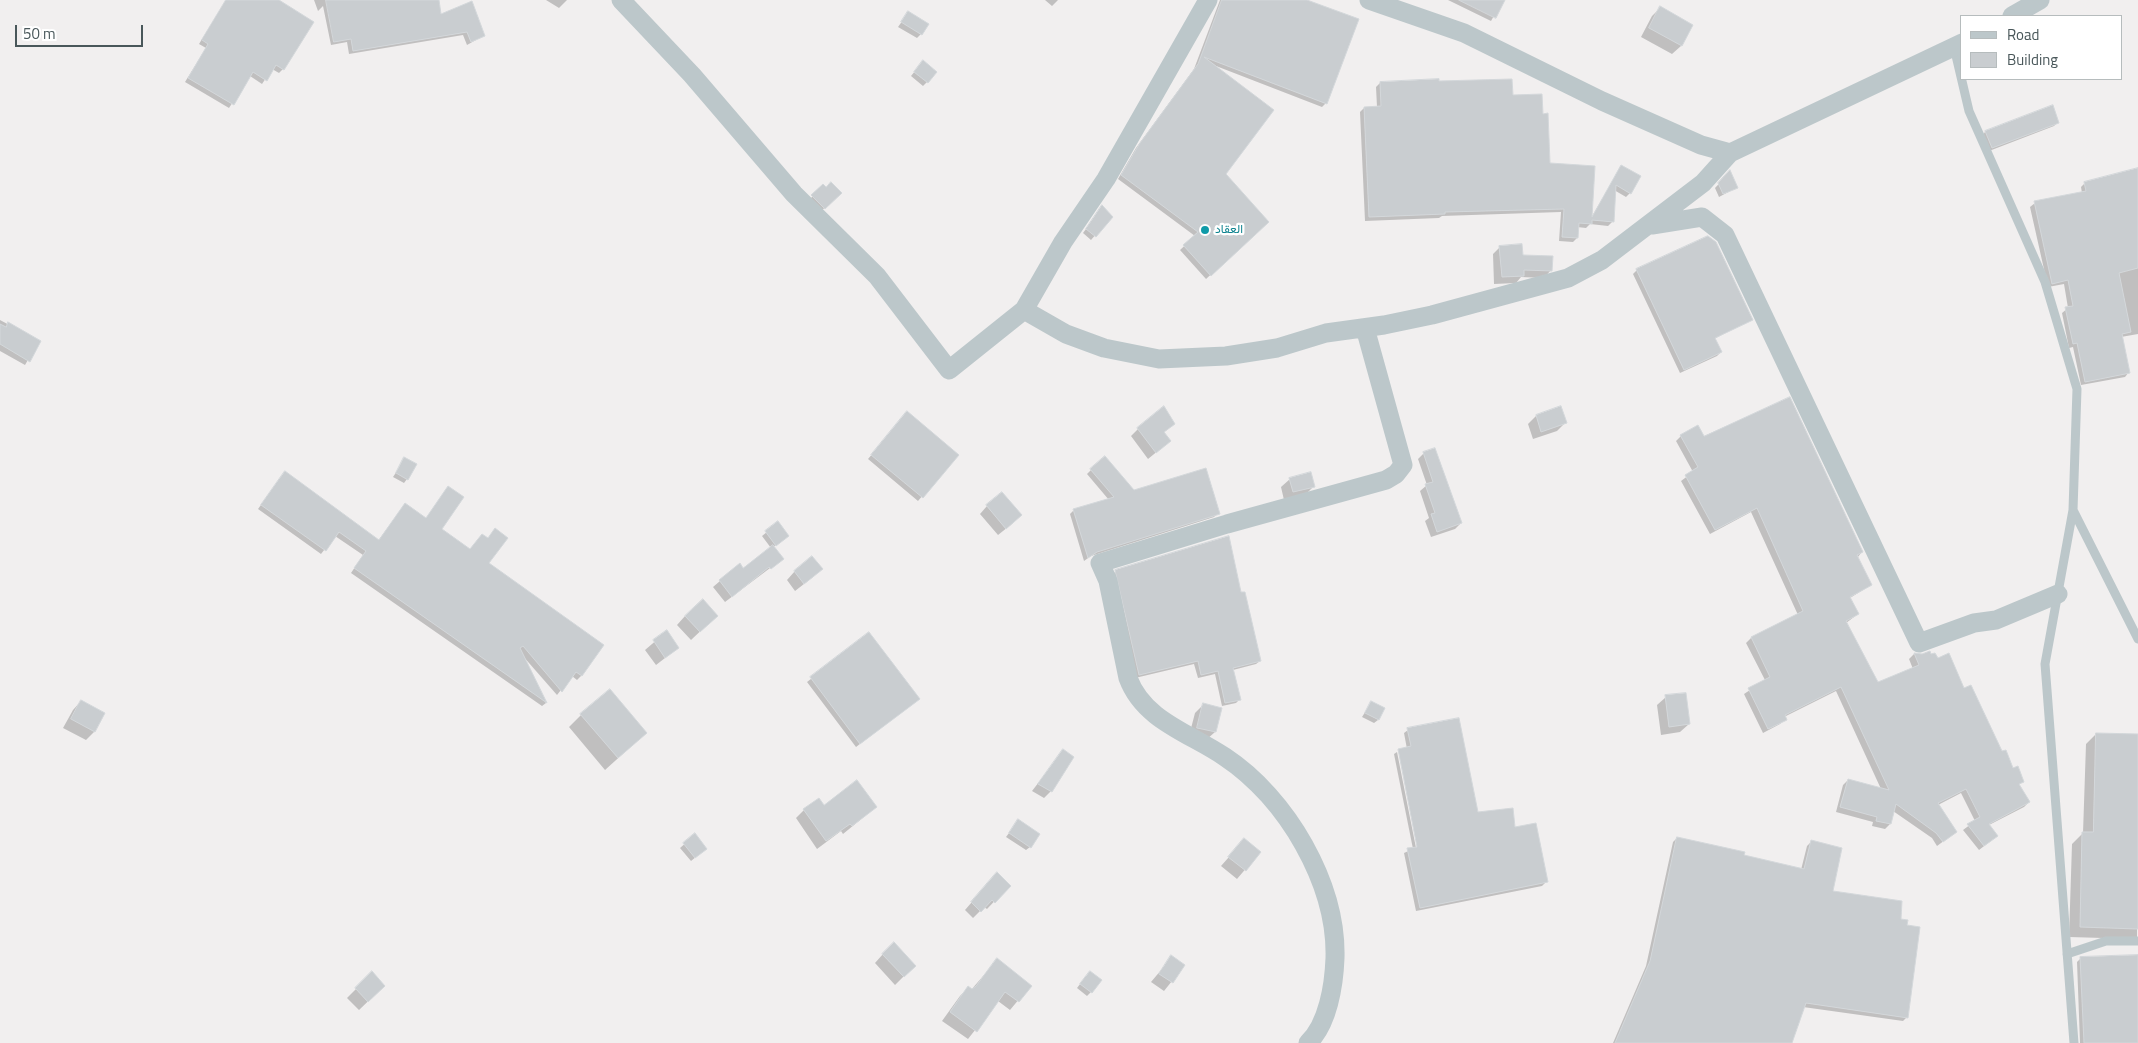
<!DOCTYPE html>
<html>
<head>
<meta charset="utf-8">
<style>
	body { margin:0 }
	#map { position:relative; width:2138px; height:1043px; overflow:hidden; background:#f1efef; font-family:"Titillium Web",sans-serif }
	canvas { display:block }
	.legend { position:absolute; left:1960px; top:15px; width:162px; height:65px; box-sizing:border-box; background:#fff; border:1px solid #b6bcbd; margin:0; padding:6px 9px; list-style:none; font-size:15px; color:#49575a }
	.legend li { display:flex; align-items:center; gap:10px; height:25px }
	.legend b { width:25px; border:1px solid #b6bcbd }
	.scale { position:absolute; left:15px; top:25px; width:128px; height:22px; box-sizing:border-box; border:2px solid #49575a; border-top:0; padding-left:6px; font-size:15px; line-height:18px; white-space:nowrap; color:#49575a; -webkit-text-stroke:4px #fff; paint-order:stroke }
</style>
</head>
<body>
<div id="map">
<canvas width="2138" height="1043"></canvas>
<ul class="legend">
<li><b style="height:6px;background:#bcc7ca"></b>Road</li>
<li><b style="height:14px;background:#c9cdd0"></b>Building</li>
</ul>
<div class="scale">50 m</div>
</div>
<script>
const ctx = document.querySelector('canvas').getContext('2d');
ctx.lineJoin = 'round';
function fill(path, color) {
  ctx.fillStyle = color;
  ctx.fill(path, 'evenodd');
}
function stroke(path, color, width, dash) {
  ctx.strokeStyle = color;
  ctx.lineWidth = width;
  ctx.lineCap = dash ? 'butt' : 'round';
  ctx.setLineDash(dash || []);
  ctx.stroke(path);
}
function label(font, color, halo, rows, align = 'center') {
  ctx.font = font + ' "Titillium Web",Vazirmatn,sans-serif';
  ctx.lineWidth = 4.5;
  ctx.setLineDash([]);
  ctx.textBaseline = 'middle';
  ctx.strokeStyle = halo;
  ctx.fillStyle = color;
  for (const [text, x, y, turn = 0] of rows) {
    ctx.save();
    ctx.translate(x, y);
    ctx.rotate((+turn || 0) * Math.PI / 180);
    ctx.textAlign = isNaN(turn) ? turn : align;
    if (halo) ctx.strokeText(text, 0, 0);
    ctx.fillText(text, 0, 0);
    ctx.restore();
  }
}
const shadow = new Path2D(`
	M226 0H276L283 69 279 73 272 69 262 84 250 76 229 108 185 82 206 48 199 44Z
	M314 0H437L440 15 483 36 467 45 463 35 349 54 347 42 331 45 323 6 318 11Z
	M546 0H567L559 8Z
	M1045 0H1058L1052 6Z
	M1220 0H1304L1326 103 1322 107 1216 66 1225 174 1268 222 1206 279 1180 250 1195 236 1118 179 1136 148 1194 69Z
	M1448 0H1503L1491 21Z
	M1661 7 1692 25 1681 46 1672 54 1641 37 1652 16Z
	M908 13 921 34 917 38 898 27Z
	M919 66 927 82 923 86 911 76Z
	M1380 83 1511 96 1542 115 1548 164 1591 218 1621 167 1630 193 1626 197 1614 190 1613 221 1608 226 1590 224 1586 228 1577 227V238L1573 242 1559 241 1561 212 1442 216 1439 218 1365 221 1360 112 1364 108 1377 107 1376 87Z
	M2052 107 2058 122 2054 126 1989 151 1982 136 1985 132Z
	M2138 170V334L2121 337 2129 372 2125 377 2081 385 2073 347 2069 348 2062 313 2068 308 2064 284 2048 287 2030 207 2035 203 2082 193 2081 187 2085 183Z
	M1730 172 1736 188 1719 197 1715 188Z
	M823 186 840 193 816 216 804 205Z
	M1102 207 1111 217 1091 240 1083 233Z
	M1500 247 1522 256 1551 270 1544 278 1521 277 1516 283 1494 284 1493 254Z
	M1637 270 1751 320 1714 339 1721 352 1717 356 1680 373 1633 274Z
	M0 320 39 341 25 365 0 351Z
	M904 416 957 455 918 501 868 459Z
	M1536 416 1565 423 1557 431 1533 439 1528 424Z
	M1174 424 1163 433 1170 441 1148 459 1131 436 1138 429Z
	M1681 436 1704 438 1862 552 1857 558 1871 585 1850 598 1858 614 1846 623 1878 684 1913 669 1909 659 1914 654 1923 655 1964 690 2012 770 2022 782 2018 785 2029 802 2024 807 1989 825 1992 840 1979 850 1963 830 1975 821 1961 793 1938 805 1956 832 1937 846 1932 838 1893 811 1890 824 1885 829 1872 826 1873 822 1836 812 1843 785 1848 780 1881 789 1836 691 1784 717 1785 719 1780 724 1763 733 1744 694 1765 680 1746 643 1751 638 1798 615 1751 512 1710 534 1681 481 1693 472 1676 441Z
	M1424 453 1461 523 1455 529 1431 537 1425 521 1429 518 1420 491 1427 485 1418 459Z
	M405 459 407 479 404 483 393 477Z
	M1091 470 1134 492 1218 513 1214 517 1091 556 1084 561 1070 514 1074 510 1109 500 1087 474Z
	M281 477 378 541 405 504 602 645 581 676 577 680 572 676 557 695 522 655 546 703 542 706 351 573 363 555 335 536 321 554 258 509Z
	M1290 479 1313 487 1305 495 1284 500 1281 487Z
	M987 506 1013 523 998 535 980 514Z
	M778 523 784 539 773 547 782 559 725 602 713 587 720 581 743 569 771 548 762 536Z
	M795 571 813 577 795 591 787 580Z
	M1116 571 1240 594 1260 661 1256 664 1233 670 1240 699 1236 703 1222 706 1215 674 1198 678 1194 664 1135 678 1112 575Z
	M685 616 708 624 691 640 677 625Z
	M666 632 678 648 656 665 645 650Z
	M869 634 915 702 856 747 807 682Z
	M1666 697 1689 724 1680 732 1661 735 1657 705Z
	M81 701 104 714 94 732 86 740 63 728 73 710Z
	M1371 703 1378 720 1374 723 1362 717Z
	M1203 705 1215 732 1206 740 1189 736 1195 713Z
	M581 715 646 733 605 770 569 727Z
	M1408 730 1477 814 1514 829 1546 882 1542 886 1416 911 1404 853 1413 849 1394 754 1397 752 1417 853 1419 852 1399 751H1397L1407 749 1404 733Z
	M2096 734 2138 735 2137 939 2069 937 2072 844 2083 833 2086 744Z
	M1063 751 1051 791 1044 798 1032 791Z
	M824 807H876L843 834 841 831 817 849 796 818 804 810Z
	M1018 821 1030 847 1026 850 1006 837Z
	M695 835 702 852 691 861 680 848Z
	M1677 838 1801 870 1807 846 1811 842 1831 892 1907 1017 1903 1021 1803 1007 1790 1043H1613L1646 966 1673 842Z
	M1244 840 1260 852 1237 879 1221 866Z
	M990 881 1009 886 987 909 984 907 973 918 965 910Z
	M883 954 906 974 895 985 875 963Z
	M2138 956V1043H2080L2077 962 2081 958Z
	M1172 957 1184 966 1164 991 1151 982Z
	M997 960 1030 986 1010 1010 998 1001 968 1039 942 1021 960 996 968 988 971 990Z
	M372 973 384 986 359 1010 347 998Z
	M1086 976 1091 992 1087 996 1077 988Z`);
const building = new Path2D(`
	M226 0H279L314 22 284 70 276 65 267 81 253 72 234 105 188 78 208 44 202 40Z
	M326 0H439L441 14 472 1 485 36 471 42 467 32 353 51 351 39 334 42Z
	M1222 0H1307L1359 19 1327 104 1204 57 1274 110 1226 174 1269 222 1211 276 1183 245 1198 232 1121 175 1140 143 1198 64Z
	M1459 0H1505L1496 18Z
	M1660 6 1693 25 1682 46 1649 28Z
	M908 11 929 24 922 35 901 22Z
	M923 60 937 72 928 83 914 72Z
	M1439 79V81L1512 79 1513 95 1542 94 1543 114 1548 113 1550 163 1595 166 1592 217 1621 165 1641 176 1631 194 1616 185 1614 222 1592 220V224L1579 223 1578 238 1562 237 1564 209 1445 212V214L1369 217 1364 107 1381 106 1380 82Z
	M2053 105 2059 123 1992 148 1985 131Z
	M2138 168V268L2119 273 2131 332 2122 334 2130 373 2085 382 2077 343 2073 344 2065 307 2073 306 2068 280 2052 284 2034 201 2086 191 2084 182Z
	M1730 170 1738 188 1723 194 1718 183Z
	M831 182 842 193 825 209 811 195 823 184 826 187Z
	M1102 205 1113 217 1096 237 1086 229Z
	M1708 236 1716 242 1753 320 1715 338 1722 352 1684 370 1636 269Z
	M1522 244 1523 255 1553 256 1552 271 1524 270V276L1502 277 1499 246Z
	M8 322 41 341 30 362 0 344V324L6 327Z
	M1790 397 1863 552 1857 555 1872 585 1850 597 1859 614 1846 621 1878 682 1919 665 1914 653 1922 654 1930 651 1931 654 1935 653 1938 658 1949 653 1964 688 1971 685 2002 751 2006 750 2013 768 2018 766 2024 782 2019 784 2030 802 1989 824 1998 836 1984 846 1967 824 1980 817 1966 789 1938 803 1957 832 1943 842 1936 833 1896 804 1891 824 1876 821 1877 817 1840 807 1848 779 1889 790 1841 687 1785 715 1787 720 1768 729 1748 688 1770 677 1751 637 1803 611 1757 508 1715 530 1685 475 1698 467 1680 435 1698 425 1704 436Z
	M1164 406 1175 424 1164 432 1171 441 1156 453 1137 428Z
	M1561 406 1567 423 1541 432 1536 415Z
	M907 411 959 455 923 498 871 455Z
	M1435 448 1462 523 1437 532 1431 514 1435 513 1425 484 1433 482 1423 452Z
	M1105 456 1134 490 1206 468 1220 514 1097 552 1088 558 1073 509 1114 497 1090 469Z
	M404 457 417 464 408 480 396 473Z
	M285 471 379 540 405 503 426 518 448 486 464 497 442 529 470 549 482 534 488 538 495 528 508 538 489 563 604 645 582 676 576 672 562 692 523 646 520 648 547 703 354 568 366 551 339 532 326 551 261 505Z
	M1311 472 1315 487 1293 492 1289 478Z
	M1002 492 1022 515 1006 529 986 505Z
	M778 521 789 536 776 546 765 531Z
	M1229 536 1241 592H1245L1261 661 1233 668 1241 700 1225 703 1218 671 1201 675 1198 661 1139 675 1115 570Z
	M773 545 784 559 771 569 769 567 732 597 719 580 740 563 743 568Z
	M812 556 823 569 804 584 794 571Z
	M703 599 718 616 700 632 685 616Z
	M667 630 679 648 665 658 653 640Z
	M869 632 920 699 860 744 810 677Z
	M610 689 647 733 618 758 580 714Z
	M1686 693 1690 724 1669 727 1665 695Z
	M81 700 105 713 95 732 71 719Z
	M1371 701 1385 708 1379 720 1365 713Z
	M1203 703 1222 708 1216 732 1197 728Z
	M1459 718 1478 812 1513 808 1515 827 1536 823 1548 882 1420 908 1407 848 1417 847 1398 749 1411 746 1407 728Z
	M2096 733 2138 734V929L2080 927 2082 832H2093Z
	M1063 749 1074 757 1052 792 1038 784Z
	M857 780 877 807 852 826 850 824 826 841 803 809 819 798 824 805Z
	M1018 819 1040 834 1031 848 1009 833Z
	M695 833 707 849 695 858 683 843Z
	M1677 837 1745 852 1744 855 1804 869 1811 840 1842 848 1833 891 1902 901 1901 919 1908 920 1907 925 1920 927 1908 1018 1806 1003 1792 1043H1615L1650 961Z
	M1244 838 1261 852 1246 871 1228 857Z
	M997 872 1011 886 995 903 992 900 981 912 971 902Z
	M894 942 916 966 904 977 882 954Z
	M1171 955 1185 965 1173 983 1159 974Z
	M2138 955V1043H2084L2080 957Z
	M997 958 1032 986 1019 1002 1005 992 977 1032 950 1012 968 986 972 989 976 986Z
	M372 971 385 986 368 1002 355 988Z
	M1090 971 1102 980 1092 993 1080 984Z`);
const service = new Path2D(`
	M1954 47 1969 111 2045 282 2077 389 2073 510 2045 664 2074 1043
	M2073 510 2138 639
	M2067 954 2106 941H2138`);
const minor = new Path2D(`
	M621 0 692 75 794 194 877 276 949 370 1024 310 1063 242 1106 179 1208 0
	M1369 0 1464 33 1602 101 1701 145 1730 153 1962 43
	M2012 16 2040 0
	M1652 225 1702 217 1725 235 1919 643 1974 623 1996 620 2058 594
	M1024 310 1066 334 1104 348 1159 359 1226 356 1277 348 1326 333 1384 325 1432 315 1568 278 1602 260 1703 183 1730 153
	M1308 1043C1328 1024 1334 985 1335 958 1337 884 1287 798 1225 757 1190 733 1144 721 1128 678L1108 581 1100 563 1227 524 1386 480 1396 474 1403 465 1365 328`);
const markers = [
	[1205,230,5,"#0f9aa8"]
];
const cultureNames = [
	["العقاد",1215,230]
];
fill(shadow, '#0003');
fill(building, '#c9cdd0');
stroke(building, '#d3d7da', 1);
stroke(service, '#bcc7ca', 9);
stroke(minor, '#bcc7ca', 19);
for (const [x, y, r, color] of markers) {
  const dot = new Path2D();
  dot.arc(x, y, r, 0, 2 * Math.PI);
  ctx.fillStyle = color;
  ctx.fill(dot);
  stroke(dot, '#fff', 2);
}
label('12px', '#0d838f', '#fff', cultureNames, 'left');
</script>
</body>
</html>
